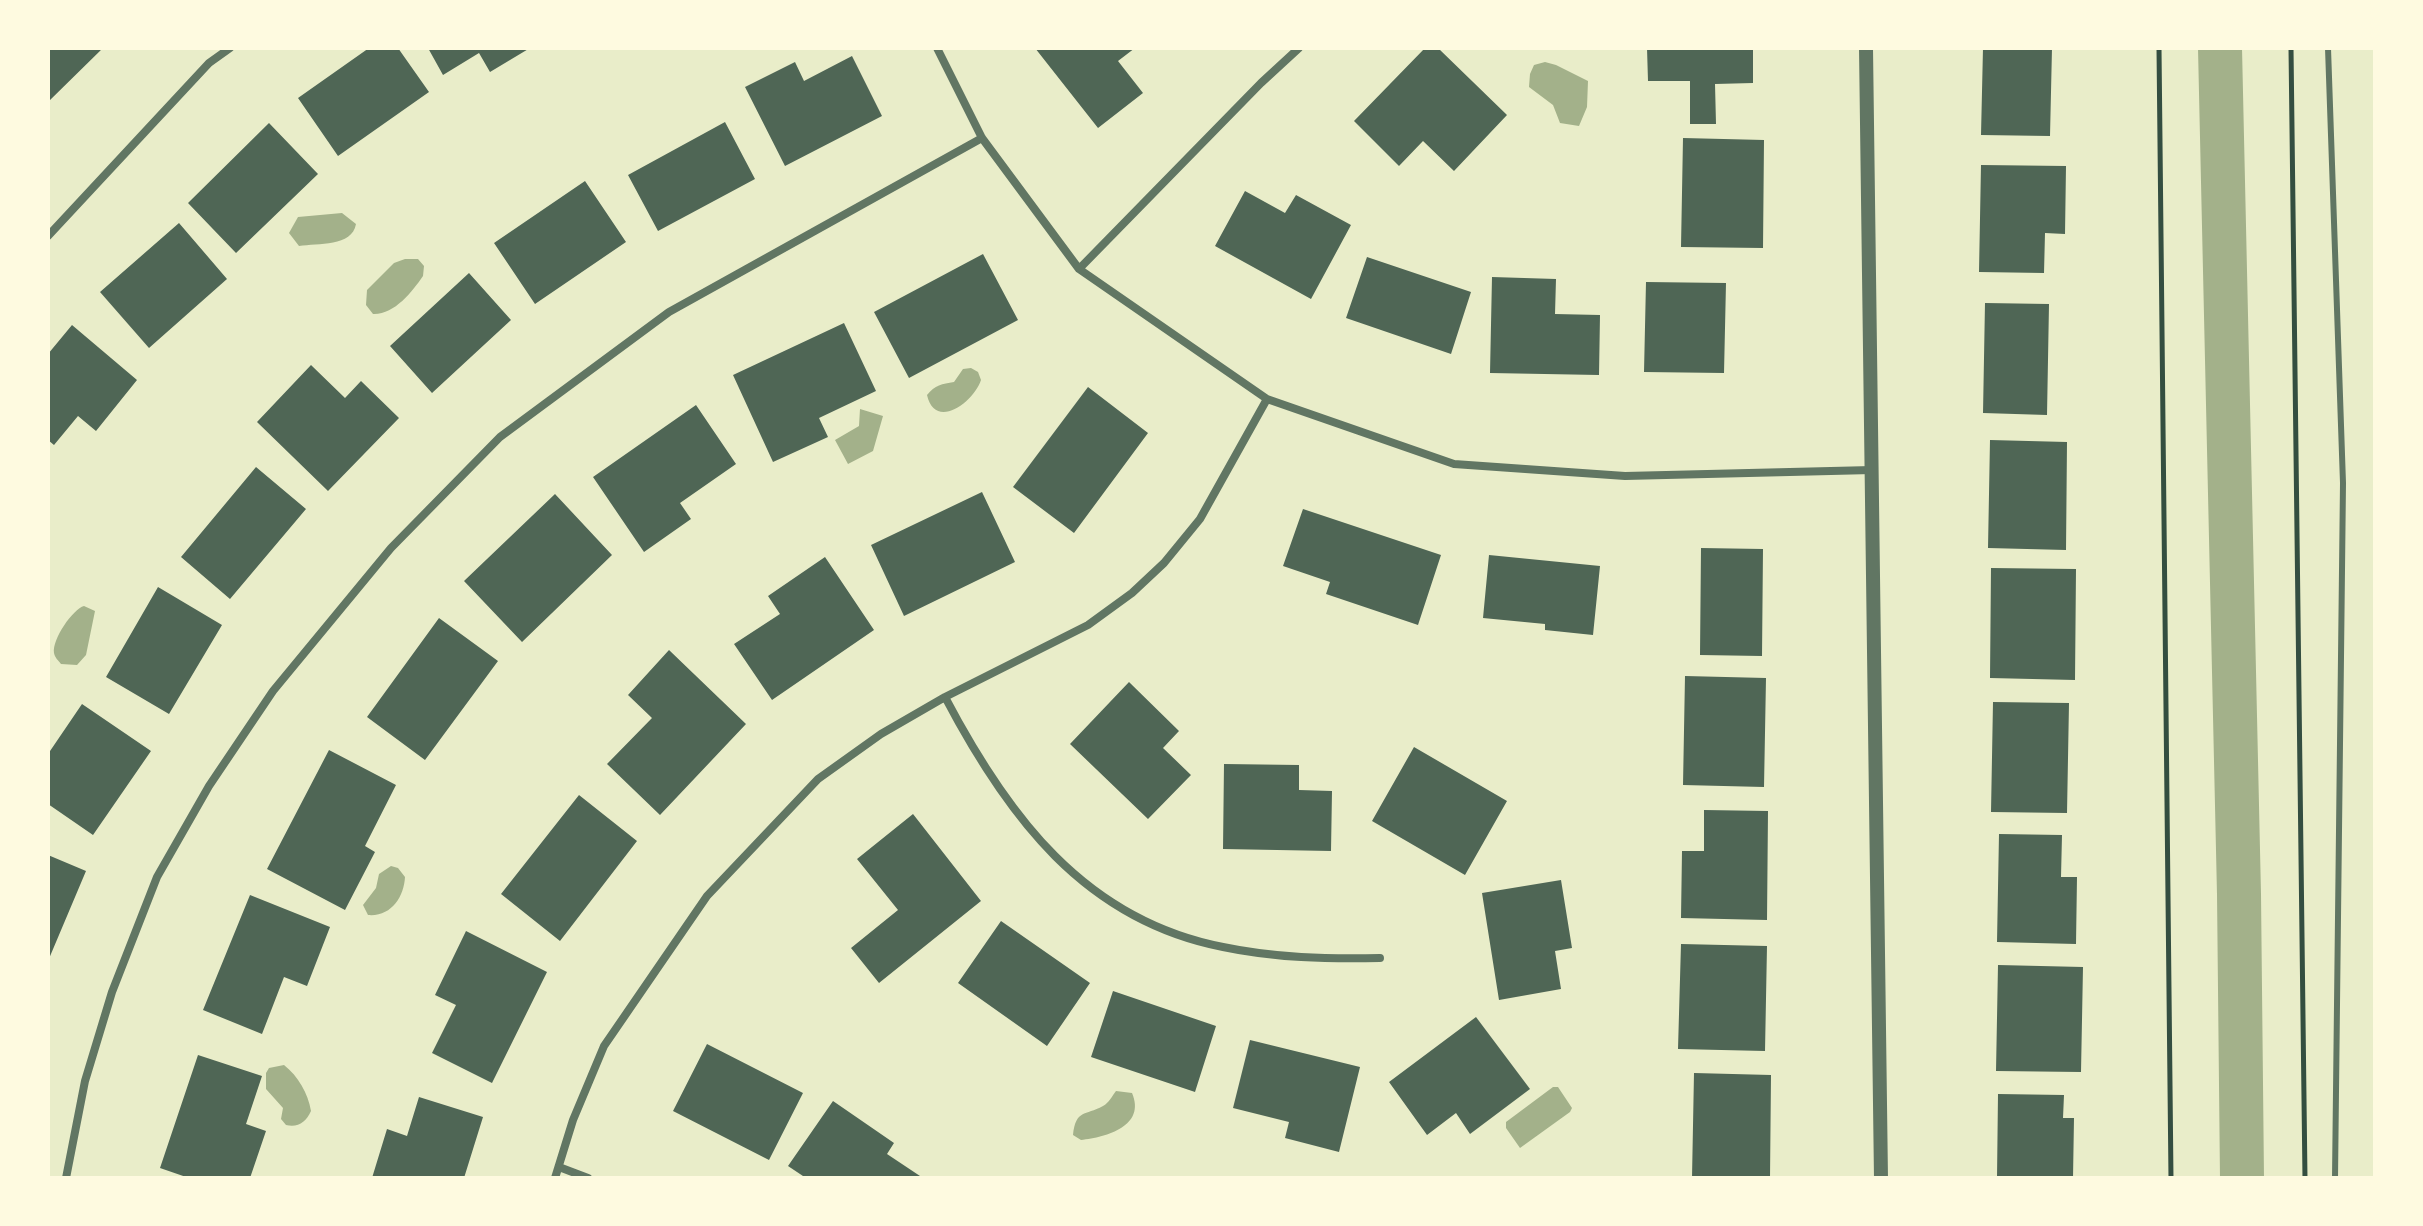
<!DOCTYPE html>
<html>
<head>
<meta charset="utf-8">
<style>
	body { margin:0 }
	#map { position:relative; width:2423px; height:1226px; overflow:hidden; background:#e9edc9; font-family:Roboto,sans-serif }
	canvas { display:block }
	.frame { position:absolute; inset:0; border:50px solid #fefae0; pointer-events:none }
</style>
</head>
<body>
<div id="map">
<canvas width="2423" height="1226"></canvas>
<div class="frame"></div>
</div>
<script>
const ctx = document.querySelector('canvas').getContext('2d');
ctx.lineJoin = 'round';
function fill(path, color) {
  ctx.fillStyle = color;
  ctx.fill(path, 'evenodd');
}
function stroke(path, color, width, dash) {
  ctx.strokeStyle = color;
  ctx.lineWidth = width;
  ctx.lineCap = dash ? 'butt' : 'round';
  ctx.setLineDash(dash || []);
  ctx.stroke(path);
}
const water = new Path2D(`
	M1545 62 1556 65 1588 81 1587 107 1579 126 1560 123 1553 105 1529 87 1530 74 1534 65Z
	M342 213 356 224C352 247 318 243 299 246L289 233 298 217Z
	M405 259H418L424 266 423 276C412 292 394 315 373 314L366 305 367 290 394 263Z
	M971 368 978 372 981 380C974 402 935 431 927 395 935 385 942 384 954 382L963 369Z
	M860 409 883 416 873 451 848 464 835 440 859 426Z
	M84 606 95 611 86 655 77 665 61 664C58 660 55 658 54 653 52 639 73 609 84 606Z
	M391 866 398 868 405 877C404 897 391 917 368 915L363 905 376 888 379 874Z
	M284 1065C298 1076 308 1093 311 1111 306 1122 298 1128 286 1125L281 1119 283 1108 266 1089V1073L269 1068Z
	M1553 1087H1558L1572 1108 1570 1112 1520 1148 1506 1128V1122Z
	M1116 1091 1132 1093C1146 1126 1107 1137 1081 1140L1073 1135C1076 1109 1085 1116 1103 1106 1109 1103 1112 1096 1116 1091Z`);
const canal = new Path2D(`
	M2220 48 2239 894 2242 1178`);
const building = new Path2D(`
	M48 48H103L48 102Z
	M369 48H398L429 92 338 156 298 98Z
	M428 48H530L490 72 479 53 443 75Z
	M1035 48H1135L1118 61 1143 93 1098 128Z
	M1425 48H1438L1507 115 1454 171 1423 141 1399 166 1354 121Z
	M1647 48H1753V83L1715 84 1716 124H1690V81H1648Z
	M1983 48H2052L2050 136 1981 135Z
	M852 56 882 116 785 166 745 87 795 62 804 81Z
	M725 122 755 179 658 231 628 175Z
	M269 123 318 174 236 253 188 203Z
	M1683 138 1764 140 1763 248 1681 247Z
	M1981 165 2066 166 2065 234 2045 233 2044 273 1979 272Z
	M585 181 626 242 535 304 494 243Z
	M1245 191 1285 213 1296 195 1351 225 1311 299 1215 246Z
	M179 223 227 279 149 348 100 292Z
	M983 254 1018 320 909 378 874 312Z
	M1367 257 1471 292 1451 354 1346 318Z
	M469 273 511 320 432 393 390 346Z
	M1492 277 1556 279 1555 314 1600 315 1599 375 1490 373Z
	M1646 282 1726 283 1724 373 1644 372Z
	M1985 303 2049 304 2047 415 1983 413Z
	M844 323 876 391 819 418 828 437 773 462 733 375Z
	M72 325 137 380 96 431 78 416 54 445 48 440V354Z
	M311 365 345 398 361 381 399 418 328 491 257 422Z
	M1088 387 1148 433 1074 533 1013 487Z
	M696 405 736 464 680 503 691 519 644 552 593 477Z
	M1990 440 2067 442 2066 550 1988 548Z
	M256 467 306 509 230 599 181 557Z
	M982 492 1015 562 904 616 871 545Z
	M555 494 612 555 522 642 464 581Z
	M1303 509 1441 555 1418 625 1326 594 1330 582 1283 566Z
	M1701 548 1763 549 1762 656 1700 655Z
	M1489 555 1600 566 1593 635 1545 630V624L1483 618Z
	M825 557 874 630 772 700 734 644 780 614 768 596Z
	M1991 568 2076 569 2075 680 1990 678Z
	M158 587 222 625 169 714 106 677Z
	M439 618 498 661 425 760 367 717Z
	M669 650 746 724 660 815 607 764 652 718 628 695Z
	M1685 676 1766 678 1764 787 1683 785Z
	M1129 682 1179 731 1163 748 1191 775 1148 819 1070 744Z
	M1993 702 2069 703 2067 813 1991 812Z
	M82 704 151 751 93 835 48 804V754Z
	M1414 747 1507 801 1465 875 1372 821Z
	M329 750 396 785 365 846 375 852 345 910 267 869Z
	M1224 764 1299 765V790L1332 791 1331 851 1223 849Z
	M579 795 637 841 560 941 501 894Z
	M1704 810 1768 811 1767 920 1681 918 1682 851H1704Z
	M913 814 981 901 879 983 851 948 898 910 857 859Z
	M1999 834 2062 835 2061 877H2077L2076 944 1997 942Z
	M48 855 86 871 48 961Z
	M1561 880 1572 948 1555 951 1561 989 1499 1000 1482 893Z
	M250 895 330 927 307 986 284 977 262 1034 203 1010Z
	M1001 921 1090 983 1047 1046 958 983Z
	M466 931 547 972 492 1083 432 1053 456 1005 435 995Z
	M1681 944 1767 946 1765 1051 1678 1049Z
	M1998 965 2083 967 2081 1072 1996 1071Z
	M1113 991 1216 1026 1195 1092 1091 1057Z
	M1476 1017 1530 1089 1470 1134 1456 1113 1427 1135 1389 1082Z
	M1250 1040 1360 1067 1339 1152 1285 1138 1289 1122 1233 1108Z
	M707 1044 803 1093 769 1160 673 1111Z
	M198 1055 262 1076 246 1124 266 1131 250 1178H189L160 1168Z
	M1694 1073 1771 1075 1770 1178H1692Z
	M1998 1094 2064 1095 2063 1118H2074L2073 1178H1997Z
	M419 1097 483 1117 464 1178H372L387 1129 407 1136Z
	M833 1101 894 1143 887 1154 923 1178H806L788 1166Z`);
const path = new Path2D(`
	M2159 48 2171 1178
	M2291 48 2305 1178`);
const service = new Path2D(`
	M2328 48 2343 483 2335 1178`);
const minor = new Path2D(`
	M937 48 982 138 1079 269 1267 399 1454 464 1625 476 1872 470
	M48 236 209 63 230 48
	M1079 269 1261 83 1299 48
	M945 697C1007 815 1084 920 1223 947 1275 958 1327 959 1380 958
	M559 1167 588 1178
	M66 1178 85 1081 112 992 157 877 209 786 273 691 391 548 500 437 669 312 982 138
	M555 1178 573 1120 604 1046 707 896 818 779 881 734 945 697 1088 625 1132 593 1164 563 1200 519 1267 399`);
const tertiary = new Path2D(`
	M1866 48 1881 1178`);
fill(water, '#a3b18a');
stroke(canal, '#a3b18a', 44);
fill(building, '#4f6655');
stroke(path, '#344e41', 5);
stroke(service, '#617663', 6);
stroke(minor, '#617663', 8);
stroke(tertiary, '#617663', 14);
</script>
</body>
</html>
